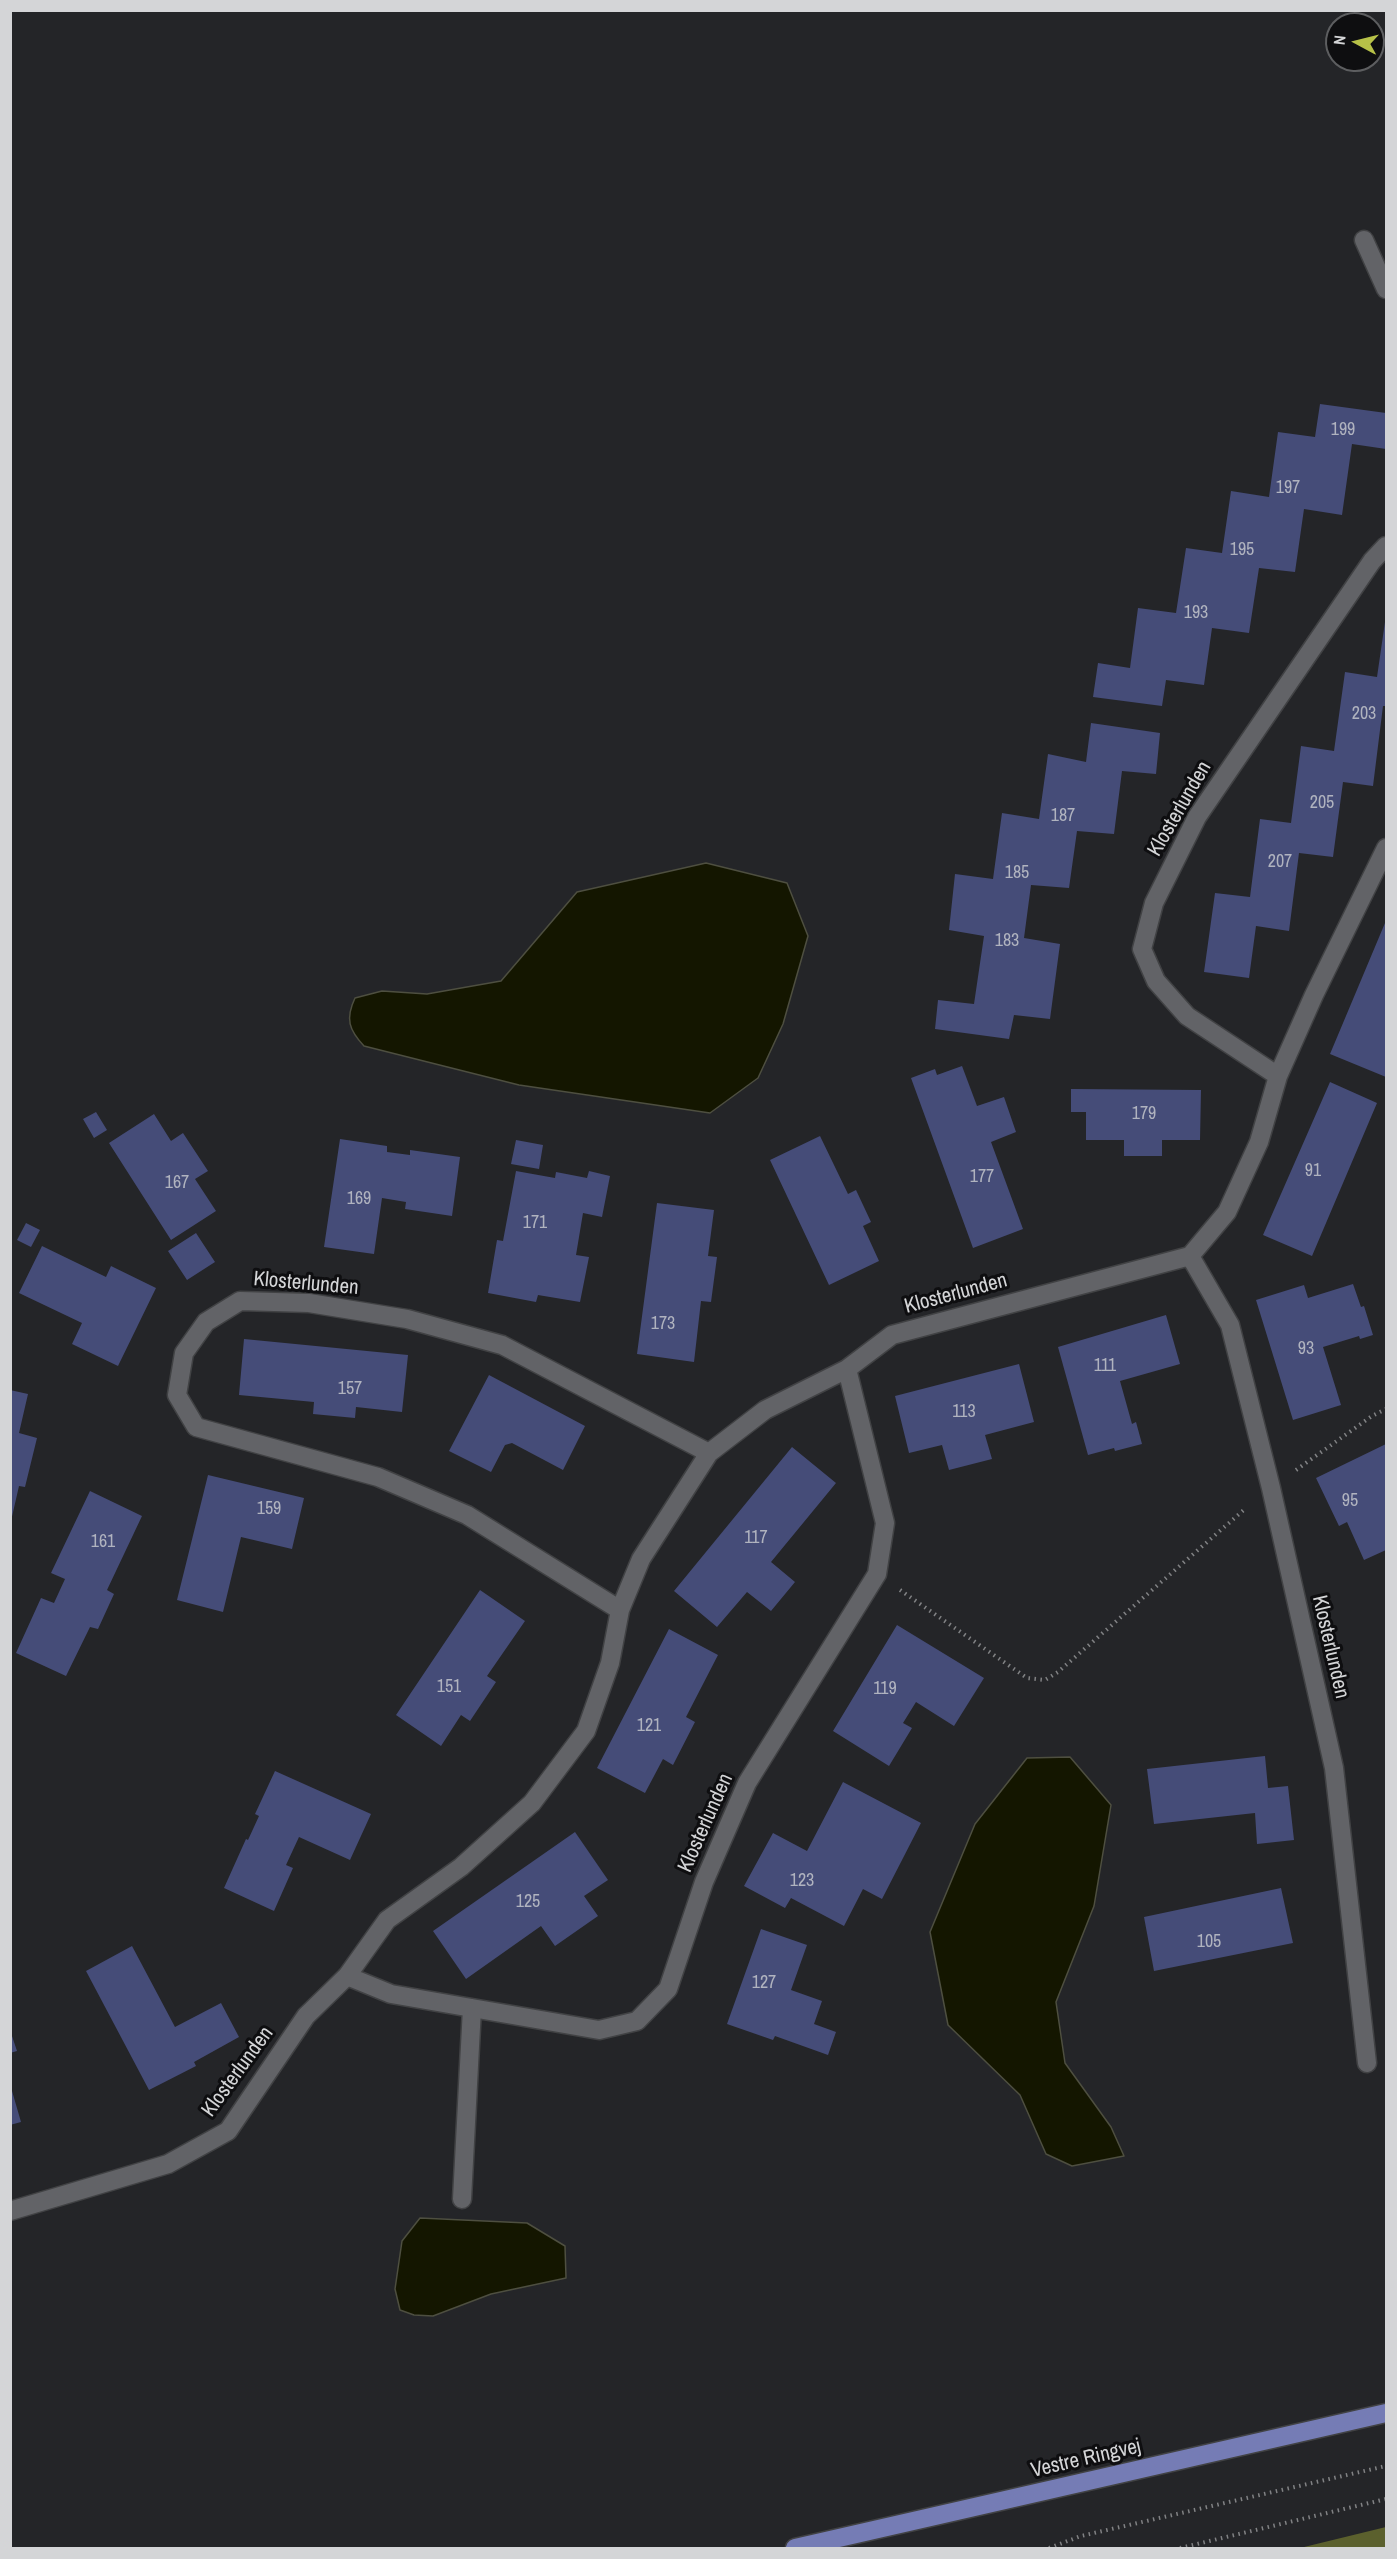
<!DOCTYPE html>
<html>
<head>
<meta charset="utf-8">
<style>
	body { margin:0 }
	#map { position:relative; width:1397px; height:2559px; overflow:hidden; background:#242528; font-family:"Archivo Narrow",sans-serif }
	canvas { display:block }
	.frame { position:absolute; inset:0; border:12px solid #d4d5d7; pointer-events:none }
	.north { position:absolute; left:1325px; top:12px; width:60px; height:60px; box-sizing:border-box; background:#0e0e10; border:2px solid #5d5e60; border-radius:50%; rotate:277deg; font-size:16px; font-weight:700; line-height:24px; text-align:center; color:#d4d5d7 }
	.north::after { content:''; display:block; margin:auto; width:21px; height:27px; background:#b7c148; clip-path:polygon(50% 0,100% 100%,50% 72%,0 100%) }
</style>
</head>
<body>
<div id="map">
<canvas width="1397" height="2559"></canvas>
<div class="frame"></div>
<div class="north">N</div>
</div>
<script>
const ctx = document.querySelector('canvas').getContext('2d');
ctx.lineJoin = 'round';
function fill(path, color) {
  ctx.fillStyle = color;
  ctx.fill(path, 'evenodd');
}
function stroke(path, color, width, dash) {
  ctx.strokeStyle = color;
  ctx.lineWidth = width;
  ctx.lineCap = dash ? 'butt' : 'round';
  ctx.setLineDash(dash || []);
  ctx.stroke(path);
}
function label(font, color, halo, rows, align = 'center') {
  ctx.font = font + ' "Archivo Narrow",sans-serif';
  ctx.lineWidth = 6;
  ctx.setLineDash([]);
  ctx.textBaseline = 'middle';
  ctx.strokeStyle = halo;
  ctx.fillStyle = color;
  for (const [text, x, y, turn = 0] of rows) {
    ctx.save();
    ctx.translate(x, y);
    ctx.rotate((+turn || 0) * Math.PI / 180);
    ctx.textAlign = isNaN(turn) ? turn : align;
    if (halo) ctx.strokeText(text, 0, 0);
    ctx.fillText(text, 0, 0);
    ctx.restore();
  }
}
const forest = new Path2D(`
	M1386 2527V2548H1300Z`);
const water = new Path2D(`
	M706 863 787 883 808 936 783 1024 758 1078 710 1113 519 1085 364 1046C349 1030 345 1019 355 998L382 991 427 994 501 981 577 892Z
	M1070 1757 1111 1805 1094 1906 1056 2002 1065 2063 1111 2127 1124 2156 1072 2166 1046 2154 1020 2095 948 2025 930 1932 975 1824 1027 1758Z
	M420 2218 527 2223 565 2246 566 2278 491 2294 433 2316 414 2315 400 2310 395 2289 402 2241Z`);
const building = new Path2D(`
	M1320 404 1386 413V449L1352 444 1342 515 1304 509 1295 572 1259 568 1249 633 1212 628 1204 685 1166 680 1162 706 1093 697 1098 663 1130 668 1138 608 1176 613 1186 548 1222 553 1231 491 1269 497 1278 432 1315 437Z
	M1385 622 1386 706H1383L1373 786 1343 782 1333 857 1299 853 1289 931 1256 926 1249 978 1204 972 1215 893 1250 897 1260 819 1291 823 1301 746 1334 751 1345 672 1377 677Z
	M1091 723 1160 733 1156 774 1122 771 1114 834 1077 831 1069 888 1031 885 1024 938 1060 944 1050 1019 1014 1015 1009 1039 935 1029 938 1000 974 1004 984 936 949 930 955 874 993 879 1002 813 1039 819 1048 754 1086 762Z
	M1385 923 1386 924V1077L1330 1054Z
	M962 1066 977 1106 1004 1097 1016 1132 991 1142 1023 1229 973 1248 911 1078 935 1069 937 1075Z
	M1330 1082 1377 1103 1312 1256 1263 1235Z
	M1071 1089 1201 1090 1200 1140H1162V1156H1124V1140H1086V1112H1071Z
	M96 1112 107 1130 94 1138 83 1119Z
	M154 1114 171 1141 183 1133 208 1171 195 1179 216 1211 171 1240 109 1143Z
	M820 1136 848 1194 856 1190 871 1222 863 1226 879 1261 829 1285 770 1160Z
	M340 1139 387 1146V1152L410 1155V1150L460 1157 452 1216 405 1209 406 1202 382 1198 374 1254 324 1247Z
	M516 1140 543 1145 539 1169 511 1164Z
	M516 1171 555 1178 556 1172 587 1178 589 1171 610 1176 602 1217 583 1213 576 1255 589 1257 580 1302 538 1295 536 1302 488 1293 497 1240 503 1241Z
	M657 1203 714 1210 708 1256 717 1257 711 1302 701 1301 694 1362 637 1354Z
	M26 1223 40 1230 31 1247 17 1240Z
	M196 1233 215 1262 187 1280 168 1251Z
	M42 1246 106 1277 111 1266 156 1288 118 1366 72 1344 82 1323 19 1293Z
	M1353 1284 1361 1307 1364 1306 1373 1335 1360 1339 1359 1336 1323 1347 1341 1405 1293 1420 1256 1300 1304 1285 1308 1298Z
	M1166 1315 1180 1364 1120 1381 1132 1424 1136 1422 1142 1444 1115 1451 1114 1448 1088 1455 1058 1347Z
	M244 1339 408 1355 402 1412 356 1407 355 1418 313 1414 314 1402 239 1395Z
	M1019 1364 1034 1422 985 1435 992 1459 949 1470 942 1445 909 1453 895 1396Z
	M489 1375 585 1426 563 1470 512 1443 505 1445 491 1472 449 1451Z
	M10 1390 28 1394 19 1433 37 1438 25 1487 19 1486 11 1521Z
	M1386 1444V1550L1364 1560 1347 1522 1339 1526 1316 1478Z
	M792 1447 836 1483 771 1562 795 1582 771 1611 747 1592 717 1627 674 1591Z
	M208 1475 304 1498 292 1549 241 1537 223 1612 177 1600Z
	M90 1491 142 1516 107 1590 114 1594 98 1629 90 1627 66 1676 16 1653 41 1598 54 1603 65 1579 51 1573Z
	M480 1590 525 1621 487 1676 496 1682 470 1721 461 1715 441 1746 396 1715Z
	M897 1625 984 1678 954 1726 916 1702 903 1723 912 1728 889 1766 833 1731Z
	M669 1629 718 1655 686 1717 695 1722 673 1765 663 1759 645 1793 597 1768Z
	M1265 1756 1268 1788 1288 1786 1294 1840 1257 1844 1255 1813 1154 1824 1147 1769Z
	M275 1771 371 1814 350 1860 299 1837 286 1865 293 1868 274 1911 224 1888 246 1839 248 1840 259 1816 255 1814Z
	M843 1782 921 1823 882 1899 863 1889 844 1926 791 1898 785 1908 744 1886 773 1833 807 1851Z
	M575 1832 608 1880 584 1896 598 1916 555 1946 541 1926 466 1979 433 1931Z
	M1281 1888 1293 1943 1154 1971 1144 1917Z
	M761 1929 807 1945 791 1990 822 2001 814 2024 836 2032 828 2055 775 2036 773 2040 727 2024Z
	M132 1946 175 2027 221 2003 239 2037 194 2062 196 2066 149 2090 86 1971Z
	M10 2030 17 2051 10 2053Z
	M10 2084 21 2122 10 2125Z`);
const path = new Path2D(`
	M1296 1470 1372 1416 1386 1409
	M900 1590 1027 1678 1045 1680 1058 1672 1245 1509
	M1049 2548 1081 2536 1386 2466
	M1180 2548 1386 2499`);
const minor = new Path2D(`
	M1364 240 1386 289
	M1278 1076 1187 1016 1156 981 1142 949 1154 903 1197 817 1372 561 1386 546
	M1190 1256 1230 1325 1271 1488 1334 1768 1367 2063
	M620 1610 467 1515 378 1477 196 1427 177 1395 184 1353 206 1322 240 1301 309 1303 407 1319 502 1345 709 1453
	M347 1976 391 1994 599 2030 637 2021 668 1989 704 1882 747 1783 877 1574 885 1523 847 1369
	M462 2199 472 2008
	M10 2211 168 2164 228 2131 306 2016 347 1976 387 1920 461 1867 532 1803 586 1731 610 1663 620 1610 641 1559 709 1453 765 1410 847 1369 892 1335 1190 1256 1227 1212 1259 1142 1278 1076 1314 995 1386 848`);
const major = new Path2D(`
	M795 2548 1386 2413`);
const numberNames = [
	["199",1343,430],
	["197",1288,488],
	["195",1242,550],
	["193",1196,613],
	["203",1364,714],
	["205",1322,803],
	["187",1063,816],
	["207",1280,862],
	["185",1017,873],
	["183",1007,941],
	["179",1144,1114],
	["91",1313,1171],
	["177",982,1177],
	["167",177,1183],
	["169",359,1199],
	["171",535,1223],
	["173",663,1324],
	["93",1306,1349],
	["111",1105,1366],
	["157",350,1389],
	["113",964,1412],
	["95",1350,1501],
	["159",269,1509],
	["117",756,1538],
	["161",103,1542],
	["151",449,1687],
	["119",885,1689],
	["121",649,1726],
	["123",802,1881],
	["125",528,1902],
	["105",1209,1942],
	["127",764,1983]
];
const streetNames = [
	["Klosterlunden",1180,809,-60],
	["Klosterlunden",306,1284,5],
	["Klosterlunden",956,1294,-15],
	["Klosterlunden",1330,1647,77],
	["Klosterlunden",706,1823,-66],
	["Klosterlunden",238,2072,-54],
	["Vestre Ringvej",1086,2459,-13]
];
fill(forest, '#5b602d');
fill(water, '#141600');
stroke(water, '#4e4f40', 1.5);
fill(building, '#454c78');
stroke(minor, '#414244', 21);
stroke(major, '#414244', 21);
stroke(path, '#818284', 4, [1.5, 4.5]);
stroke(minor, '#626367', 18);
stroke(major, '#757cb5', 18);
label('18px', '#b0b3bf', null, numberNames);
label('21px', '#d4d5d7', '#0e0e10', streetNames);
</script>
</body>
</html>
